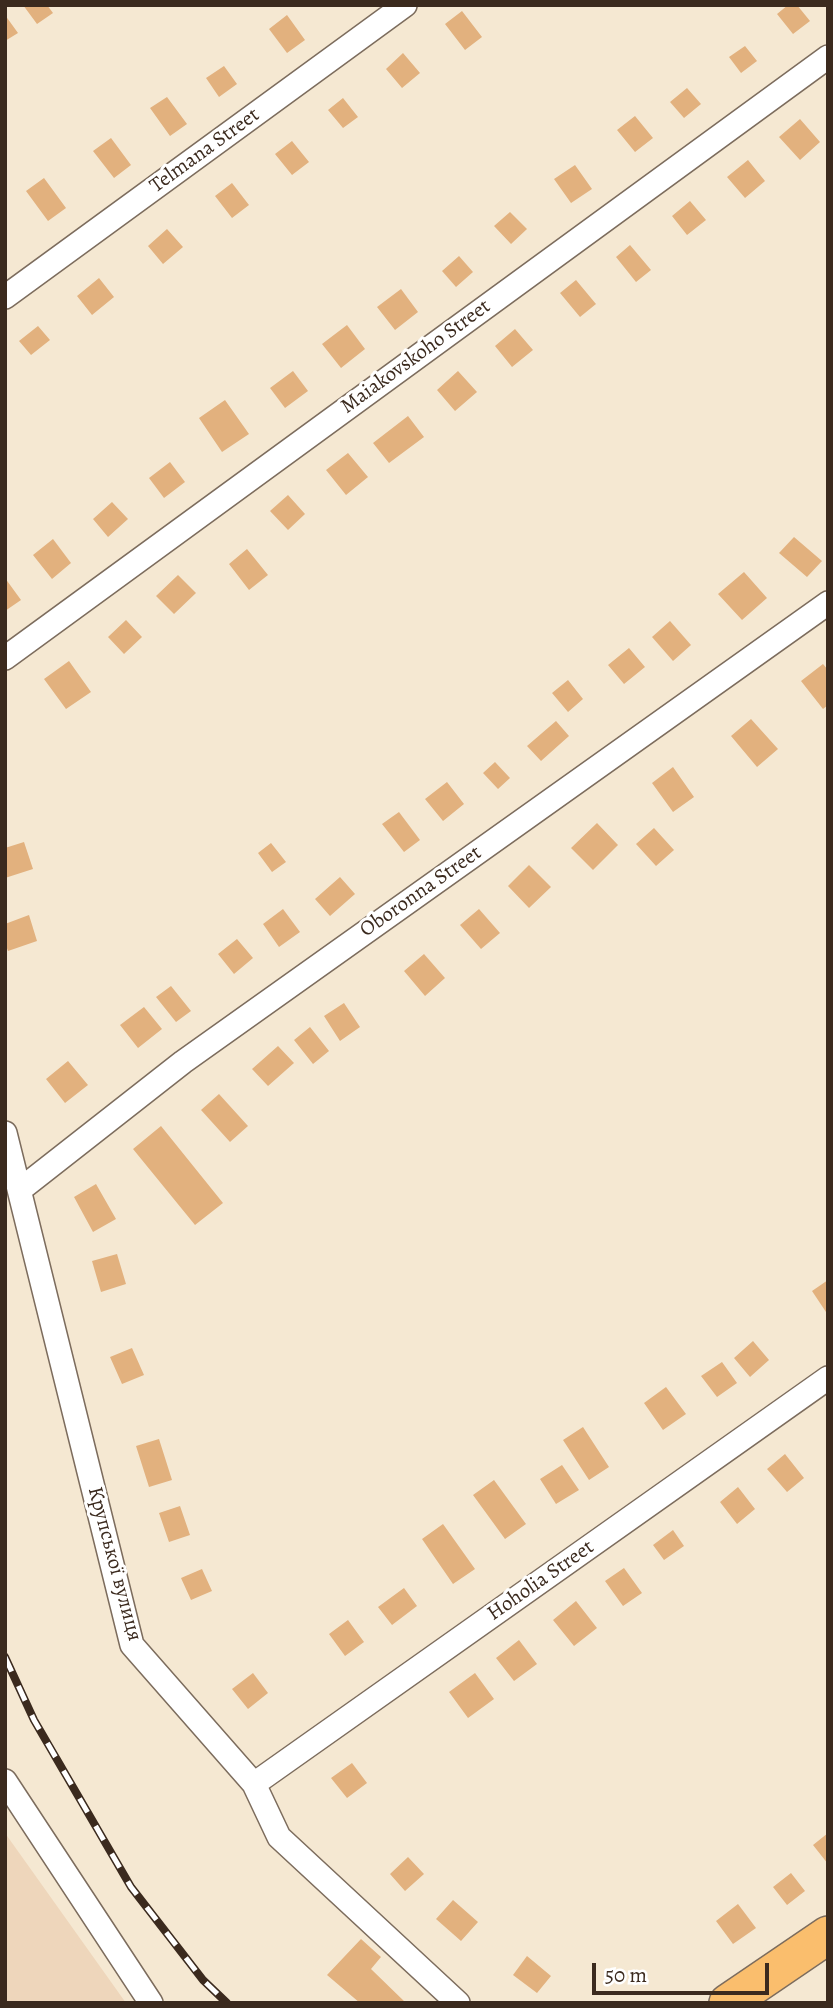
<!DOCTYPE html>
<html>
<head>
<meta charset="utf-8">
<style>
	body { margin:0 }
	#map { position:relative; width:833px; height:2008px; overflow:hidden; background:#f5e8d2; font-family:Alegreya,serif }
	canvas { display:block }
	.frame { position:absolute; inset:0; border:7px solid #3b2a1e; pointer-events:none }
	.scale { position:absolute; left:592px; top:1963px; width:177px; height:32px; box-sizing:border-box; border:4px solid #3b2a1e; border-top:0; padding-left:9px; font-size:21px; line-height:24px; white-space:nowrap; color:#3b2a1e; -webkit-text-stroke:5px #fff; paint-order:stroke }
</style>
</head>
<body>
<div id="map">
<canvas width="833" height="2008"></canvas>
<div class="frame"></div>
<div class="scale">50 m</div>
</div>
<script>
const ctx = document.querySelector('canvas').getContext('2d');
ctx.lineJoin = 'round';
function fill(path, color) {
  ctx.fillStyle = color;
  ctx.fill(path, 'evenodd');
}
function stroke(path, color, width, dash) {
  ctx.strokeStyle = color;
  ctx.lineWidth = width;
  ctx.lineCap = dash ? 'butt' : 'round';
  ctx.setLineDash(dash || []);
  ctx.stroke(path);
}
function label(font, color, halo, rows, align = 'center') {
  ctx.font = font + ' Alegreya,serif';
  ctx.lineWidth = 6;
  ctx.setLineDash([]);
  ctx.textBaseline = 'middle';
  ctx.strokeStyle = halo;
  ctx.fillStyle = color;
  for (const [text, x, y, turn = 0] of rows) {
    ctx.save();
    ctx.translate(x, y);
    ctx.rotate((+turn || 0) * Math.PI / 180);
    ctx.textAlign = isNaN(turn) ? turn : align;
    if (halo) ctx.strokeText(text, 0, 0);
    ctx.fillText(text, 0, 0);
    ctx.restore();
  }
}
const built = new Path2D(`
	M5 1833 126 2003H5Z`);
const building = new Path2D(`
	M23 5H47L53 13 37 24Z
	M788 5H797L810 21 793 34 777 14Z
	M462 11 482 37 465 50 445 24Z
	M5 15 18 33 5 41Z
	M287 15 305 40 287 53 269 29Z
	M745 46 757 61 741 73 729 57Z
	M403 53 420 73 402 88 386 69Z
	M224 66 237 84 219 97 206 78Z
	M687 88 701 104 684 118 670 102Z
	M167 97 187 124 170 136 150 108Z
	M343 98 358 117 343 128 328 110Z
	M635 116 653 138 635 152 617 130Z
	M800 119 820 142 800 160 779 137Z
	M111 138 131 165 114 178 93 151Z
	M292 141 309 162 292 175 275 154Z
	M748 160 765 181 745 198 727 177Z
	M575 165 592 189 571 203 554 179Z
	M44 178 66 208 48 221 26 191Z
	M232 183 249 205 232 218 215 196Z
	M690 201 706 220 687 235 672 216Z
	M510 212 527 229 511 244 494 226Z
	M167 229 183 247 163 264 148 246Z
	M630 245 651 270 636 282 616 257Z
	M459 256 473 272 456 287 442 271Z
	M99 278 114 297 92 315 77 296Z
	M576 280 596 304 580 317 560 293Z
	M401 289 418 312 395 330 377 307Z
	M347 325 365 349 341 368 322 344Z
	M38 326 50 340 31 355 19 341Z
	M515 329 533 350 512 367 495 346Z
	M293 371 308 391 285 408 270 388Z
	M458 371 477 392 455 411 437 390Z
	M225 400 249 434 222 452 199 418Z
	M408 416 424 437 389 463 373 443Z
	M348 453 368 477 346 495 326 470Z
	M170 462 185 482 164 498 149 478Z
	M288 495 305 514 288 530 270 511Z
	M112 502 128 519 108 537 93 519Z
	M794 537 822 561 807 577 779 553Z
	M53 539 71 563 52 579 33 555Z
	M247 549 268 575 249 590 229 564Z
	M744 572 767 598 742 620 718 594Z
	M178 575 196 593 174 614 156 596Z
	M5 578 21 600 5 611Z
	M126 620 142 637 124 654 108 637Z
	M670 621 691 645 673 661 652 637Z
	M629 648 645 667 624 684 608 665Z
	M69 661 91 692 66 709 44 679Z
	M823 664 828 670V705L823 709 801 681Z
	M568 680 583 699 568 712 552 693Z
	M751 719 778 749 757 767 731 736Z
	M556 721 569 736 541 761 527 746Z
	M495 762 510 778 498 789 483 773Z
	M673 767 694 797 673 812 652 783Z
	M447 782 464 804 443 821 425 799Z
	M399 812 420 840 404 852 382 824Z
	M597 823 618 845 593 870 571 848Z
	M654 828 674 850 656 866 636 844Z
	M24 842 33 869 5 878V848Z
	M271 843 286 862 272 872 258 853Z
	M529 865 551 887 529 908 508 886Z
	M340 877 355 894 330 916 315 899Z
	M283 909 300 932 279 947 263 924Z
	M479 909 500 933 481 949 460 925Z
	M29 915 37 941 8 951 5 943V924Z
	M237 939 253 958 234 974 218 954Z
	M424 954 445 978 425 996 404 971Z
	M171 986 191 1011 176 1022 156 997Z
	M344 1003 360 1027 340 1041 324 1016Z
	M144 1007 162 1029 138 1048 120 1025Z
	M310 1027 329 1051 313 1064 294 1040Z
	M278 1046 294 1063 268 1086 252 1069Z
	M68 1061 88 1085 65 1103 46 1079Z
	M219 1094 248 1126 230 1142 201 1110Z
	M161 1126 223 1203 195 1225 133 1149Z
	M96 1184 116 1219 93 1232 74 1197Z
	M117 1254 126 1284 101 1292 92 1261Z
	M828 1280V1315L812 1291Z
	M753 1341 769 1360 750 1377 734 1358Z
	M132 1348 144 1375 122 1384 110 1357Z
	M722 1362 737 1383 717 1397 701 1376Z
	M666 1387 686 1414 663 1430 644 1403Z
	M583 1427 609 1467 589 1480 563 1440Z
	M159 1439 172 1480 149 1487 136 1446Z
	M785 1454 804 1478 787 1492 767 1469Z
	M562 1465 579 1490 556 1504 540 1479Z
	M494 1480 526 1524 505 1539 473 1495Z
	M738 1487 755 1509 737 1524 720 1502Z
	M180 1506 190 1535 169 1542 159 1513Z
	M443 1524 475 1569 453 1584 422 1539Z
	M673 1530 684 1546 664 1560 653 1545Z
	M624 1568 642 1593 623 1606 605 1581Z
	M202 1569 212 1591 191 1600 181 1578Z
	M404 1588 417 1606 392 1625 378 1607Z
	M576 1601 597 1628 574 1646 553 1620Z
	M348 1620 364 1642 345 1656 329 1634Z
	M519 1640 537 1664 514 1681 496 1658Z
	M253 1673 268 1693 248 1709 232 1689Z
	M475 1673 494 1699 468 1718 449 1692Z
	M352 1763 367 1783 347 1798 331 1778Z
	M828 1833V1864L813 1845Z
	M408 1857 424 1874 405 1891 390 1874Z
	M791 1873 805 1891 787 1905 773 1887Z
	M453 1900 478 1922 461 1941 436 1919Z
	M738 1904 756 1928 733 1944 716 1921Z
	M361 1939 381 1957 371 1969 406 2003H360L327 1975Z
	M527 1956 551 1976 537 1993 513 1975Z`);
const street = new Path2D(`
	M5 297 405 5
	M5 658 828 57
	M5 1133 132 1645 254 1784 279 1837 458 2003
	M21 1189 183 1062 828 603
	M5 1781 151 2003
	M254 1784 828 1378`);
const primary = new Path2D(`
	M728 2003 828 1935`);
const rail = new Path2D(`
	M5 1657 34 1720 131 1887 203 1980 227 2003`);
const streetNames = [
	["Telmana Street",205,151,-36],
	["Maiakovskoho Street",416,357,-36],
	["Oboronna Street",421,892,-35],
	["Крупської вулиця",114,1564,75],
	["Hoholia Street",541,1581,-35]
];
fill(built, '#eed6bb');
fill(building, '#e2b17e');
stroke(street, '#7c6c5d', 26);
stroke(primary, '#7c6c5d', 40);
stroke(street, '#fff', 23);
stroke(primary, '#fabe6d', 37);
stroke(rail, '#3b2a1e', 8);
stroke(rail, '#fff', 5, [16]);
label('21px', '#3b2a1e', '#fff', streetNames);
</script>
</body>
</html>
